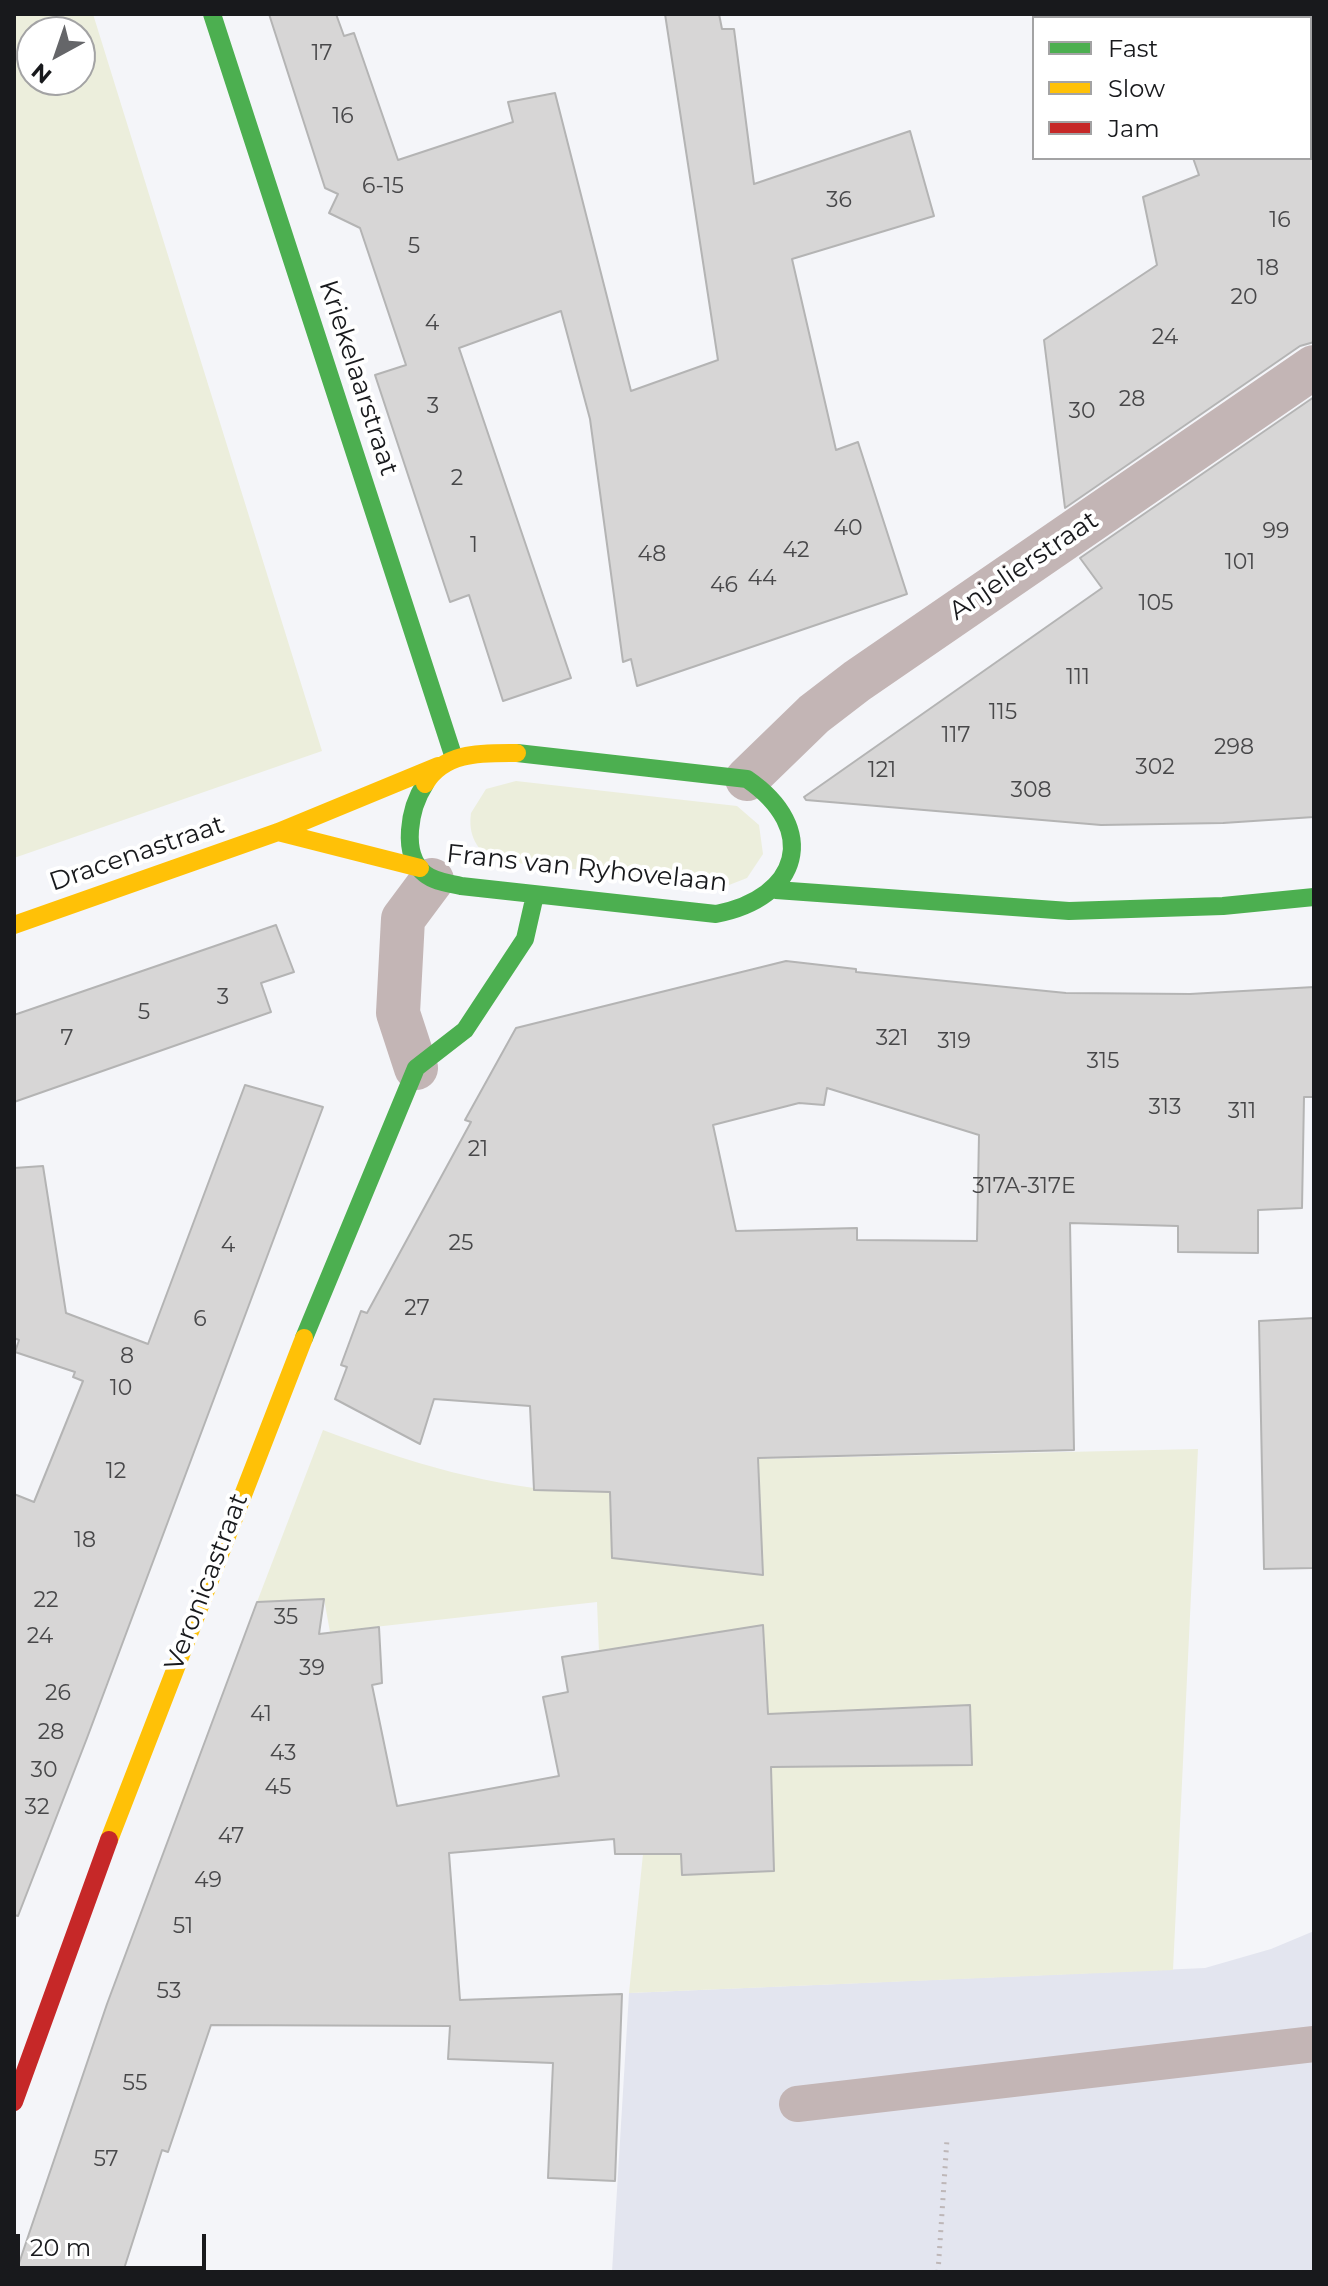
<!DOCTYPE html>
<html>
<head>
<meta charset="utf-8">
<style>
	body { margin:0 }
	#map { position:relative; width:1328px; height:2286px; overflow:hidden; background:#f4f5f9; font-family:Montserrat,sans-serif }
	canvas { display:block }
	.frame { position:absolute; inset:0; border:16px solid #18191c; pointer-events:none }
	.legend { position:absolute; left:1032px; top:16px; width:280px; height:144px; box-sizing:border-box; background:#fff; border:2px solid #a3a3a4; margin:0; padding:10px 14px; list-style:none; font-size:24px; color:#18191c }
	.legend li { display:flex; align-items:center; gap:16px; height:40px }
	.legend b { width:40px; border:2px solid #a3a3a4 }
	.north { position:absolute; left:16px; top:16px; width:80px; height:80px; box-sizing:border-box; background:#fff; border:2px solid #a3a3a4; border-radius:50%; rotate:220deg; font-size:22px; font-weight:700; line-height:32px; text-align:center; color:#18191c }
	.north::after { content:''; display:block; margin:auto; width:28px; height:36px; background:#656669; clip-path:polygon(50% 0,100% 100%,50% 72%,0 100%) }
	.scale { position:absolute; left:16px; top:2234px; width:190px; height:36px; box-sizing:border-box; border:4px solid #18191c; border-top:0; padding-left:10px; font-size:24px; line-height:28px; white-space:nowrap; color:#18191c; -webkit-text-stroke:6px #fff; paint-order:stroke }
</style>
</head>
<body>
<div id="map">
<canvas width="1328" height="2286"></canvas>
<div class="frame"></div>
<ul class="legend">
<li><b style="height:10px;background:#4caf50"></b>Fast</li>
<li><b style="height:10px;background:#ffc107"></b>Slow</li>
<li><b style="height:10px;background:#c62828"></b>Jam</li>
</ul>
<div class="north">N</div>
<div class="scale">20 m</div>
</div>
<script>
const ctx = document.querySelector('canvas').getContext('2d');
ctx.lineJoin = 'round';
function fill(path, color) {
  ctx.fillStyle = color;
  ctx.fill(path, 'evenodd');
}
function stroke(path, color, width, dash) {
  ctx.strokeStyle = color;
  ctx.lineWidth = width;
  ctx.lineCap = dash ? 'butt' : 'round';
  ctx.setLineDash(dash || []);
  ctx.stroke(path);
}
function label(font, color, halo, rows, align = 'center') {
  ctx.font = font + ' Montserrat,sans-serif';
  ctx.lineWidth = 8;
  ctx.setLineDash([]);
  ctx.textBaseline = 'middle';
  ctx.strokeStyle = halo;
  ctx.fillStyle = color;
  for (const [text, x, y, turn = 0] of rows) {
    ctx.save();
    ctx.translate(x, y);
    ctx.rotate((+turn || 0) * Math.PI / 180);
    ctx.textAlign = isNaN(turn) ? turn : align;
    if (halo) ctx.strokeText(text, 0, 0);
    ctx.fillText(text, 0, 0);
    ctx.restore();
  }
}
const built = new Path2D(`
	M1314 1931V2272H612L629 1993 1205 1968 1271 1949Z`);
const green = new Path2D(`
	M14 14H93L322 751 14 858ZM32 32H80V80H32Z
	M516 781 737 806 759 825 763 854 747 878 729 885 497 861C476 852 468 834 471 813L486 789Z
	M323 1430C408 1462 493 1489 585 1492L583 1463 1198 1449 1173 1970 629 1993 643 1854 599 1652 597 1602 330 1632 324 1599 257 1602Z`);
const building = new Path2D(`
	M269 14H336L344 36 354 33 398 160 513 122 508 102 555 93 631 391 718 360 665 14H719L722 29H734L754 184 910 131 934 216 792 259 836 450 858 442 907 594 637 686 631 659 623 662 590 419 561 311 459 348 571 678 503 701 469 595 450 602 375 375 406 365 360 228 329 213 338 194 325 188Z
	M1193 158H1314V342L1300 346 1065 508 1044 340 1157 265 1143 197 1199 175Z
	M1314 397V817L1223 823 1101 825 806 800 804 797 1102 588 1080 558Z
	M276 925 294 972 261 983 271 1012 14 1102V1015Z
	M786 961 856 969V972L1066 993 1190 994 1314 987V1097H1304L1302 1208 1258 1210V1253L1178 1252V1226L1070 1223 1074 1450 758 1458 763 1575 612 1558 610 1492 534 1490 530 1406 434 1399 420 1444 335 1399 347 1367 341 1365 361 1311 367 1313 471 1122 465 1120 516 1028ZM827 1088 979 1135 977 1241 857 1240V1228L736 1231 713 1125 799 1103 824 1105Z
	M245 1085 323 1107 87 1738 18 1916 14 1915V1494L34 1502 83 1381 73 1377 75 1372 15 1352 19 1340 14 1338V1168L43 1166 66 1313 148 1344Z
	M1314 1318V1568L1264 1569 1259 1321Z
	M324 1599 319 1634 379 1627 382 1683 372 1685 397 1806 559 1776 543 1697 568 1692 562 1657 763 1625 768 1714 970 1705 972 1765 771 1767 774 1871 682 1875 681 1854H615L614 1839 449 1853 460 2000 622 1994 615 2181 548 2178 553 2063 448 2059 450 2026 211 2025 168 2152 162 2150 123 2272H16L107 2004 257 1602Z`);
const path = new Path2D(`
	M938 2272 947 2139`);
const lane = new Path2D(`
	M797 2104 1314 2044`);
const street = new Path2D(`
	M747 779 814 714 857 681 1314 367
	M416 1068 398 1013 403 919 432 880`);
const fast = new Path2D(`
	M212 14 454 758
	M425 784C410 807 400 854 425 874 435 882 449 883 461 886L716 914C800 898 820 829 747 779L517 753
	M776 890 1069 911 1223 906 1314 897
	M304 1338 416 1068 465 1030 525 939 535 895`);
const slow = new Path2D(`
	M425 784C444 751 483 753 517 753
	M278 832 420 868
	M14 925 278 832 438 766
	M109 1840 304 1338`);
const jam = new Path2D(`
	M14 2102 109 1840`);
const numberNames = [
	["17",322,54],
	["16",343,117],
	["6-15",383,187],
	["36",839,201],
	["16",1280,221],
	["5",414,247],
	["18",1268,269],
	["20",1244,298],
	["4",432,324],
	["24",1165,338],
	["28",1132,400],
	["3",433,407],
	["30",1082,412],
	["2",457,479],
	["40",848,529],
	["99",1276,532],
	["1",474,546],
	["42",796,551],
	["48",652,555],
	["101",1240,563],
	["44",762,579],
	["46",724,586],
	["105",1156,604],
	["111",1078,678],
	["115",1003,713],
	["117",956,736],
	["298",1234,748],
	["302",1155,768],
	["121",882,771],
	["308",1031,791],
	["3",223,998],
	["5",144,1013],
	["7",67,1039],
	["321",892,1039],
	["319",954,1042],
	["315",1103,1062],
	["313",1165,1108],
	["311",1242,1112],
	["21",478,1150],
	["317A-317E",1024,1187],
	["25",461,1244],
	["4",228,1246],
	["27",417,1309],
	["6",200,1320],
	["8",127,1357],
	["10",121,1389],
	["12",116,1472],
	["18",85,1541],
	["22",46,1601],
	["35",286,1618],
	["24",40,1637],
	["39",312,1669],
	["26",58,1694],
	["41",261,1715],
	["28",51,1733],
	["43",283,1754],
	["30",44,1771],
	["45",278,1788],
	["32",37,1808],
	["47",231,1837],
	["49",208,1881],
	["51",183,1927],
	["53",169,1992],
	["55",135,2084],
	["57",106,2160]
];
const streetNames = [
	["Kriekelaarstraat",358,378,72],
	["Anjelierstraat",1024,566,-34],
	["Dracenastraat",137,854,-19],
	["Frans van Ryhovelaan",587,869,6],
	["Veronicastraat",207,1582,-69]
];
fill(built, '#e3e5ef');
fill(green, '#eceedc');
fill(building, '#d7d6d6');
stroke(building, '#b4b4b4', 2);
stroke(path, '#beb7b8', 5, [2, 6]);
stroke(lane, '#c3b5b5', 36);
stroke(street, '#c3b5b5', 44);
stroke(fast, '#4caf50', 18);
stroke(slow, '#ffc107', 18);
stroke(jam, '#c62828', 18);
label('22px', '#48484a', null, numberNames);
label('26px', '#18191c', '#fff', streetNames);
</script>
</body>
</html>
